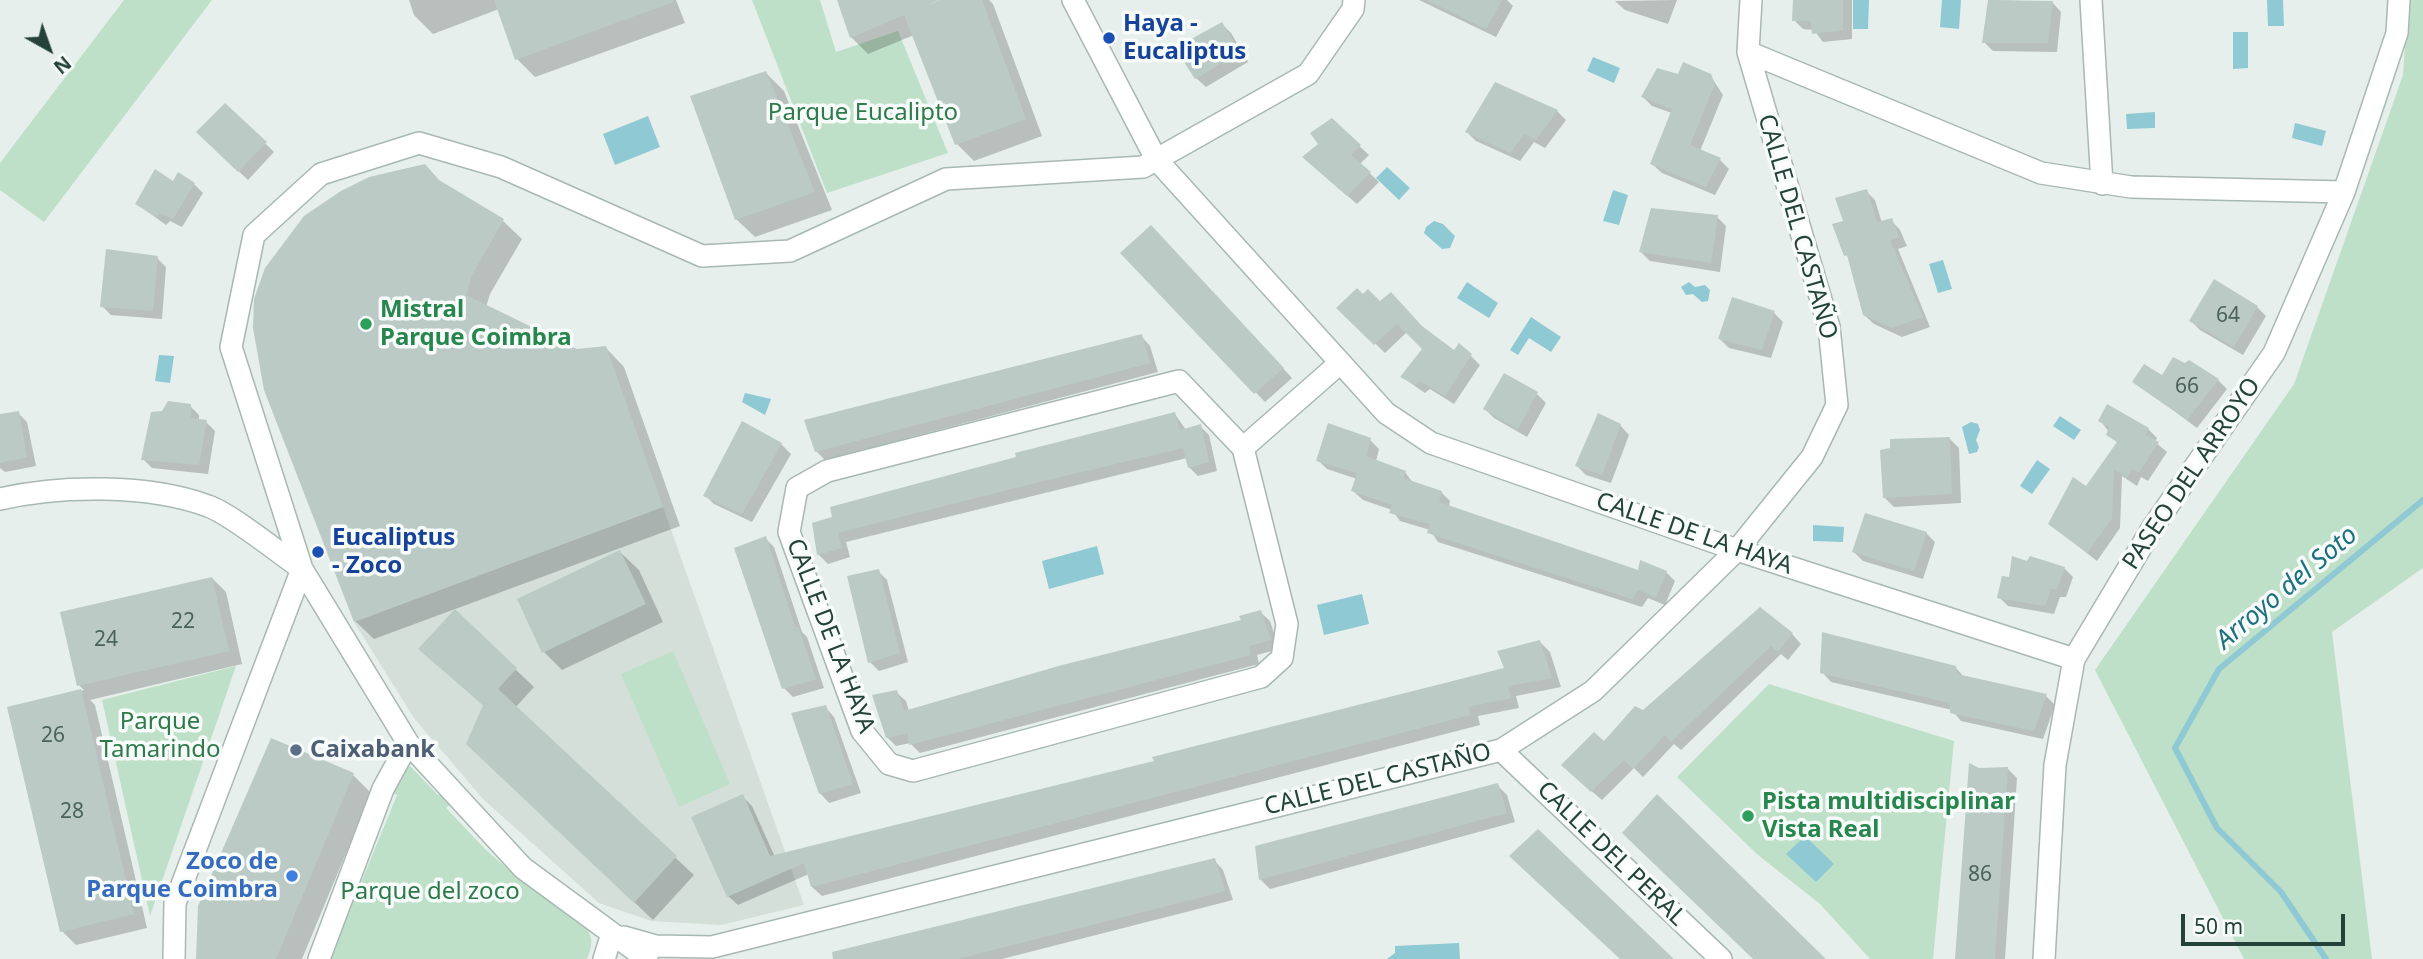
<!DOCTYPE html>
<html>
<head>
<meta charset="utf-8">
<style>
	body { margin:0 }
	#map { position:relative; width:2423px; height:959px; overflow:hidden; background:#e6efeb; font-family:"Noto Sans",sans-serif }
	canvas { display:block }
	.north { position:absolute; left:14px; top:14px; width:70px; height:70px; -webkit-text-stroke:5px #f7fbf9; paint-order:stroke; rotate:140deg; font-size:19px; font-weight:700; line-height:28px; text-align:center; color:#24423a }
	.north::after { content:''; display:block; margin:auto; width:24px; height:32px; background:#24423a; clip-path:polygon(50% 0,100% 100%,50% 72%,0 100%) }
	.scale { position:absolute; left:2181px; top:914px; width:164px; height:32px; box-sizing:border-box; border:4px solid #24423a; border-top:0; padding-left:9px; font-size:21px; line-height:24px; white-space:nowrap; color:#24423a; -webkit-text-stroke:5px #f7fbf9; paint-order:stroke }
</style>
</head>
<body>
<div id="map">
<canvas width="2423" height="959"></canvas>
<div class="north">N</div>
<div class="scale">50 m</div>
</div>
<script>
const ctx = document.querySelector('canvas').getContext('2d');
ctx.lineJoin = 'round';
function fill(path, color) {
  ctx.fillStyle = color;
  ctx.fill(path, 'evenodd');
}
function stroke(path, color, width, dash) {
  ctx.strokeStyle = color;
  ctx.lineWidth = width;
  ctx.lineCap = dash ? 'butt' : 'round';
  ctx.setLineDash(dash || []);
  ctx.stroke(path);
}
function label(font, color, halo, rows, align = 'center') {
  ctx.font = font + ' "Noto Sans",sans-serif';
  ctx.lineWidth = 7;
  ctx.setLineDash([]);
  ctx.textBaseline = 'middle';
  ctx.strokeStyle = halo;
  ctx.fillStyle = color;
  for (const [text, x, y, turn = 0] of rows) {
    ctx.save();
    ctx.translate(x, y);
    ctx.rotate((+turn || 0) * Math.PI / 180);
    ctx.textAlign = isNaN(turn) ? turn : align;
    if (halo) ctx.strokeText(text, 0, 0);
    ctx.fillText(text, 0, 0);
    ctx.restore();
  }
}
const built = new Path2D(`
	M663 507 804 905 721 925 651 921 599 903 483 799 414 718 354 622Z`);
const green = new Path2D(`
	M124 0H212L44 222 0 190V163Z
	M752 0H820L836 52 898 31 948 153 827 193Z
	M2408 0H2423V568L2332 632 2372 959H2244L2095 670 2294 384 2403 75Z
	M673 651 730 784 679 807 621 674Z
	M236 666 150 916 102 700Z
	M1769 684 1954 741 1933 959H1870L1820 904 1758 855 1677 777Z
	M410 766 438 795 443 790 453 802 446 808 485 849 523 882 586 927C594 939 592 946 587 959H331L350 909 342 906 351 884 360 885 397 795 389 791 403 767Z`);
const water = new Path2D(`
	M1853 0H1869L1868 29H1853Z
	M1942 0H1961L1959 29 1940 27Z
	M2267 0H2283L2284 26H2268Z
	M2233 32H2248V68L2233 69Z
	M1593 57 1620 68 1614 83 1587 71Z
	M2155 112V128L2127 129 2126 114Z
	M648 116 660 147 615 165 603 134Z
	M2295 123 2326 131 2322 146 2292 138Z
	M1387 167 1410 188 1399 200 1376 178Z
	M1613 190 1628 195 1619 225 1603 221Z
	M1434 221 1443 224 1455 236 1450 248 1442 249 1424 233 1426 227Z
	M1943 260 1952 289 1938 293 1929 264Z
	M1467 282 1498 303 1489 318 1457 298Z
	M1689 282 1695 287 1705 285 1710 290 1708 301 1702 302 1693 294 1686 295 1681 287Z
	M1531 317 1561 337 1551 352 1529 338 1518 355 1510 350Z
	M159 355 174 356 170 383 155 381Z
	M745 393 771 399 765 415 742 402Z
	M2060 416 2081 430 2074 440 2053 426Z
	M1971 422 1978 424 1980 430 1976 440 1979 447 1977 452 1969 454 1962 427Z
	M2037 460 2050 469 2032 494 2020 486Z
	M1813 525 1844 527 1843 542 1813 541Z
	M1097 546 1104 574 1049 589 1042 561Z
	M1362 594 1369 624 1324 635 1317 605Z
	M1805 836 1834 864 1816 882 1786 854Z
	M1459 943 1460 959H1387L1395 953V946Z`);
const shadow = new Path2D(`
	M409 0H676L685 23 535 77 517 59 499 9 433 34 414 15Z
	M839 0H927L930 6 945 0H989L993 4 1042 136 974 161 957 144 914 35 868 54 851 37Z
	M1419 0H1507L1513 6 1496 37Z
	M1677 0 1668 24 1625 10 1615 1Z
	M1795 0H1852V39L1823 42 1814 30 1803 29 1794 20Z
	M1990 0 2052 2 2061 12 2057 52 1993 51 1984 42Z
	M1222 24 1231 33 1248 62 1206 87 1196 78Z
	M766 73 784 91 832 210 755 237 736 219Z
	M1710 75 1723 95 1700 151 1720 160 1729 169 1715 195 1662 173 1652 164 1672 113 1652 106 1643 97 1679 77Z
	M225 105 274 152 248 180 207 141Z
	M1557 111 1566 120 1545 148 1534 142 1520 161 1476 141 1467 132Z
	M1332 121 1369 155 1360 164 1379 182 1357 204 1313 166Z
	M174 183 194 184 203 193 182 227 170 221 166 225 137 204Z
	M442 184 503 221 522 239 490 294 486 307 576 350 606 348 624 367 680 526 374 639 355 621 266 269 305 217Z
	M1866 191 1875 200 1882 223 1891 220 1900 230 1907 246 1898 249 1930 327 1902 337 1874 324 1864 315 1850 259 1846 255 1845 222Z
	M1717 217 1726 226 1720 272 1650 261 1641 252Z
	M1160 236 1292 378 1265 402 1123 253Z
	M157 258 166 267 162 319 111 315 102 306Z
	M1363 296 1424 329 1455 353 1471 356 1480 365 1454 404 1430 389 1425 393 1402 377 1424 349 1407 332 1385 353 1339 308Z
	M2257 307 2266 316 2243 355 2200 330 2191 321Z
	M1774 313 1783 322 1771 358 1729 348 1720 339Z
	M1141 336 1150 346 1158 372 825 460 816 451Z
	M2163 377 2218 380 2227 389 2197 428 2134 381Z
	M1537 394 1546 403 1527 437 1494 418 1485 409Z
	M190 406 199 415V421L206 422 215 431 208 474 152 468 143 459Z
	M18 413 27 422 36 466 5 472 0 468V416Z
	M1175 414 1186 430 1200 426 1209 435 1217 471 1198 476 1189 467 1187 458 846 542 850 557 828 564 819 555 814 525 1018 458Z
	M2100 420 2148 429 2157 438 2155 442 2167 452 2148 481 2141 477 2137 486 2122 476 2120 528 2097 561 2050 524 2086 489 2118 444Z
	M743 424 781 444 791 454 752 522 714 504 705 495Z
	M1620 425 1629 435 1611 483 1586 475 1577 466Z
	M1950 439 1959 448 1961 503 1894 507 1885 498Z
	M1370 440 1379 449 1376 461 1405 472 1413 483 1441 492 1450 501 1449 507 1639 572H1666L1675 581 1665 605 1648 598 1642 607 1438 542 1430 530 1400 521 1392 510 1363 500 1353 491 1357 479 1327 469 1318 460Z
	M1926 533 1935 542 1923 579 1863 561 1854 552Z
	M765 538 774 547 802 632 807 637 824 688 793 697 784 688Z
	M620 552 639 570 663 622 562 670 544 652Z
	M2028 563 2064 568 2073 577 2066 597H2060L2054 614 2008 606 1999 597 2011 579Z
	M878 571 887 580 908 662 879 671 870 662Z
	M212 578 226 592 242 664 90 700 95 705 147 928 76 945 62 931 10 708 84 690 79 685Z
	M455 612 534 687 515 708 694 875 653 920 486 762 484 706 420 649Z
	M1260 612 1270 621 1279 649 1257 655 1259 664 920 753 910 743 896 746 887 737 896 692 906 701 909 711 1243 622Z
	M1792 634 1801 644 1788 660 1781 654 1681 750 1674 744 1643 777 1634 768 1602 800 1572 774 1604 743 1643 713Z
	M1540 642 1550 652 1561 687 1516 696 1519 708 1478 716 1480 725 822 896 812 887 809 874 738 905 728 896 742 796 752 806 775 857 1156 763 1507 670Z
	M1955 667 1964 677 2046 696 2055 705 2043 739 1961 721 1952 710 1831 682 1822 672Z
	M825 707 834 717 861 793 829 803 820 793Z
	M2008 769 2017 778 2005 959H1956L1979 770Z
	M353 775 371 793 302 959H198Z
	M1497 785 1507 795 1515 822 1270 889 1261 880 1257 847Z
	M1214 860 1223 870 1233 900 1002 959H865Z`);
const stream = new Path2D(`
	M2326 959 2281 892 2217 828 2175 748 2219 669 2423 500`);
const building = new Path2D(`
	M494 0H673V2L515 60Z
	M837 0H939L921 8 940 0H982L1026 119 955 145 904 15 850 38Z
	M1426 0H1502L1486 29Z
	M1793 0H1843V30L1812 34 1811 21H1792Z
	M1988 0 2053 1 2048 43H1982Z
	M1222 22 1240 52 1195 79 1175 48Z
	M1683 62 1711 74 1715 84 1690 145 1721 158 1706 187 1650 164 1672 109 1641 97 1657 68 1678 74Z
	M766 71 815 192 735 220 690 96Z
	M1495 82 1558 110 1536 140 1524 134 1510 153 1465 132Z
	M225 103 267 142 238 172 196 132Z
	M1332 118 1361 145 1351 155 1371 172 1347 196 1302 157 1318 144 1310 133Z
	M425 164 439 180 504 219 472 275 466 295 577 349 606 346 663 507 354 622 264 390 253 328 254 299 265 268 304 216 341 191 369 177Z
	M155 169 173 181 178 172 195 183 173 219 160 213 156 217 135 204Z
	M1867 189 1877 222 1892 218 1899 237 1890 240 1923 317 1892 328 1863 315 1847 255 1844 256 1832 224 1843 221 1835 198Z
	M1651 208 1718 215 1711 263 1639 252Z
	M1151 225 1284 368 1254 394 1120 253Z
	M106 249 158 256 153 311 100 307Z
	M2214 279 2258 306 2234 347 2189 321Z
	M1357 288 1363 294 1368 289 1380 301 1391 292 1422 326 1454 350 1459 343 1472 354 1445 396 1420 381 1415 385 1400 377 1422 349 1397 324 1374 345 1336 308Z
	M1732 297 1775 311 1762 350 1718 339Z
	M1142 334 1150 363 815 452 804 420Z
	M2173 357 2185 363 2189 360 2219 379 2187 420 2132 382 2144 364 2162 375Z
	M1504 373 1538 392 1518 429 1483 409Z
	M168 401 191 404V418L207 420 199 465 141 460 151 412 162 411Z
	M2107 404 2149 428 2145 435 2159 442 2139 473 2132 469 2127 478 2114 469 2112 519 2087 553 2048 524 2073 477 2086 486 2117 442 2106 435 2109 427 2098 421Z
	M19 411 27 457 0 463V414Z
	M1175 412 1180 430 1201 424 1209 462 1188 468 1183 448 1023 486 838 533 842 548 817 555 812 523 832 517 830 507 1016 457 1015 453Z
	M1598 413 1621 424 1602 475 1575 466Z
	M742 421 782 443 742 514 703 496Z
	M1328 423 1371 438 1366 456 1406 471 1403 478 1442 491 1439 502 1638 570 1640 560 1667 571 1656 597 1638 590 1632 599 1427 533 1430 524 1389 513 1392 505 1351 491 1357 473 1316 461Z
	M1950 437 1952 494 1883 498 1880 450 1890 448V439Z
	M1865 513 1927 532 1914 571 1852 552Z
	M766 536 795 627 798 626 816 679 782 689 734 548Z
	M620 550 646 604 542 653 517 599Z
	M2012 556 2027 561 2030 556 2065 567 2057 589H2051L2045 606 1997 598 2002 576 2009 577Z
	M879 569 900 653 868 663 847 576Z
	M212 577 229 651 77 686 60 612Z
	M1760 607 1793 633 1778 652 1771 646 1671 742 1665 735 1633 769 1624 760 1591 792 1561 765 1594 732 1604 741 1635 706 1643 710Z
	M455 609 517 668 498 689 677 856 634 903 466 744 483 705 418 649Z
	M1261 610 1271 640 1249 646 1251 655 909 745 908 733 886 738 872 695 897 690 904 711 1062 665 1241 620 1239 616Z
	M1822 632 1956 666 1957 674 2047 694 2034 731 1950 713V703L1820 673Z
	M1540 640 1552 678 1508 686 1511 698 1469 707 1470 715 811 887 804 863 727 897 691 817 743 794 770 856 1154 761 1152 757 1504 668 1497 651Z
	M81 689 134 914 60 932 7 707Z
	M826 705 853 784 819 794 791 713Z
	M271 738 354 773 276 959H196L198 906Z
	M1969 763 1979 768 2008 767 1995 959H1955Z
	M1498 783 1507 813 1259 880 1255 846Z
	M1657 794 1826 959H1753L1622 833Z
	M1538 829 1674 959H1620L1509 856Z
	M1215 858 1225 891 958 959H833L832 952Z`);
const minor = new Path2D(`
	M1073 0 1156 159 1386 413 1431 443 1737 550 2074 659
	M2091 0 2102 184
	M1748 52 2041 173 2131 187 2344 192
	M1243 448 1179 381 827 471 797 488 789 532 862 731 889 764 913 771 1261 677 1282 658 1287 624 1243 448 1340 363
	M0 499C60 485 149 484 208 506 231 514 279 553 302 569L175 903 174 959
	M1501 750 1721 959
	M624 937 656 946 712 947 1501 750 1593 691 1737 550 1812 457 1837 405 1829 327 1748 52 1751 0
	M319 959 383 789 408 743
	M604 959 612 934
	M647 959 523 868 408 743 302 569 231 347 254 235 321 174 419 143 501 167 702 256 790 251 946 179 1143 167 1308 74 1353 9 1354 0
	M2044 959 2055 765 2074 659 2153 527 2274 353 2344 192 2397 33 2399 0`);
const markers = [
	[1109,38,7,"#1a4fb4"],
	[366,324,7,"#2e9e5b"],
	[318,552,7,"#1a4fb4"],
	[296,750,7,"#5c6f8a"],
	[1748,816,7,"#2e9e5b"],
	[292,876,7,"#3f7fe0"]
];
const numberNames = [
	["64",2228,316],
	["66",2187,387],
	["22",183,622],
	["24",106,640],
	["26",53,736],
	["28",72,812],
	["86",1980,875]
];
const transitNames = [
	["Haya -",1123,24],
	["Eucaliptus",1123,52],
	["Eucaliptus",332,538],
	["- Zoco",332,566]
];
const parkNames = [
	["Parque Eucalipto",863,113],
	["Parque",160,722],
	["Tamarindo",160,750],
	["Parque del zoco",430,892]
];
const streetNames = [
	["CALLE DEL CASTAÑO",1797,227,74],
	["PASEO DEL ARROYO",2192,474,-56],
	["CALLE DE LA HAYA",1694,534,19],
	["CALLE DE LA HAYA",830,636,69],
	["CALLE DEL CASTAÑO",1378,780,-14],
	["CALLE DEL PERAL",1611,854,44]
];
const leisureNames = [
	["Mistral",380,310],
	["Parque Coimbra",380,338],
	["Pista multidisciplinar",1762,802],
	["Vista Real",1762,830]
];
const serviceNames = [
	["Caixabank",310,750]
];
const shopNames = [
	["Zoco de",278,862],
	["Parque Coimbra",278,890]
];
const waterNames = [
	["Arroyo del Soto",2287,588,-40]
];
fill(built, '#d4dfda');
fill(green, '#bfe0c8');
fill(water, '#8ec9d4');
fill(shadow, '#0003');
stroke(stream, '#8ec9d4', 6);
fill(building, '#bbcac4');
stroke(minor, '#a8b8b2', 24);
stroke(minor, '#fff', 21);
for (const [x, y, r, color] of markers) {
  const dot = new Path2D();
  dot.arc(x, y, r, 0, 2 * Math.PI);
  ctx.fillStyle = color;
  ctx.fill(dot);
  stroke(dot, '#f7fbf9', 2.5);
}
label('21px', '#4a645c', null, numberNames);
label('bold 24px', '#164399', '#f7fbf9', transitNames, 'left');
label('24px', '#2d7a4b', '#f7fbf9', parkNames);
label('24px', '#24423a', '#f7fbf9', streetNames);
label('bold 24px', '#27864d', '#f7fbf9', leisureNames, 'left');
label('bold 24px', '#4e5e75', '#f7fbf9', serviceNames, 'left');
label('bold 24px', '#366cbe', '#f7fbf9', shopNames, 'right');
label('italic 26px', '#1c6f80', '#f7fbf9', waterNames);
</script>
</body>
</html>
